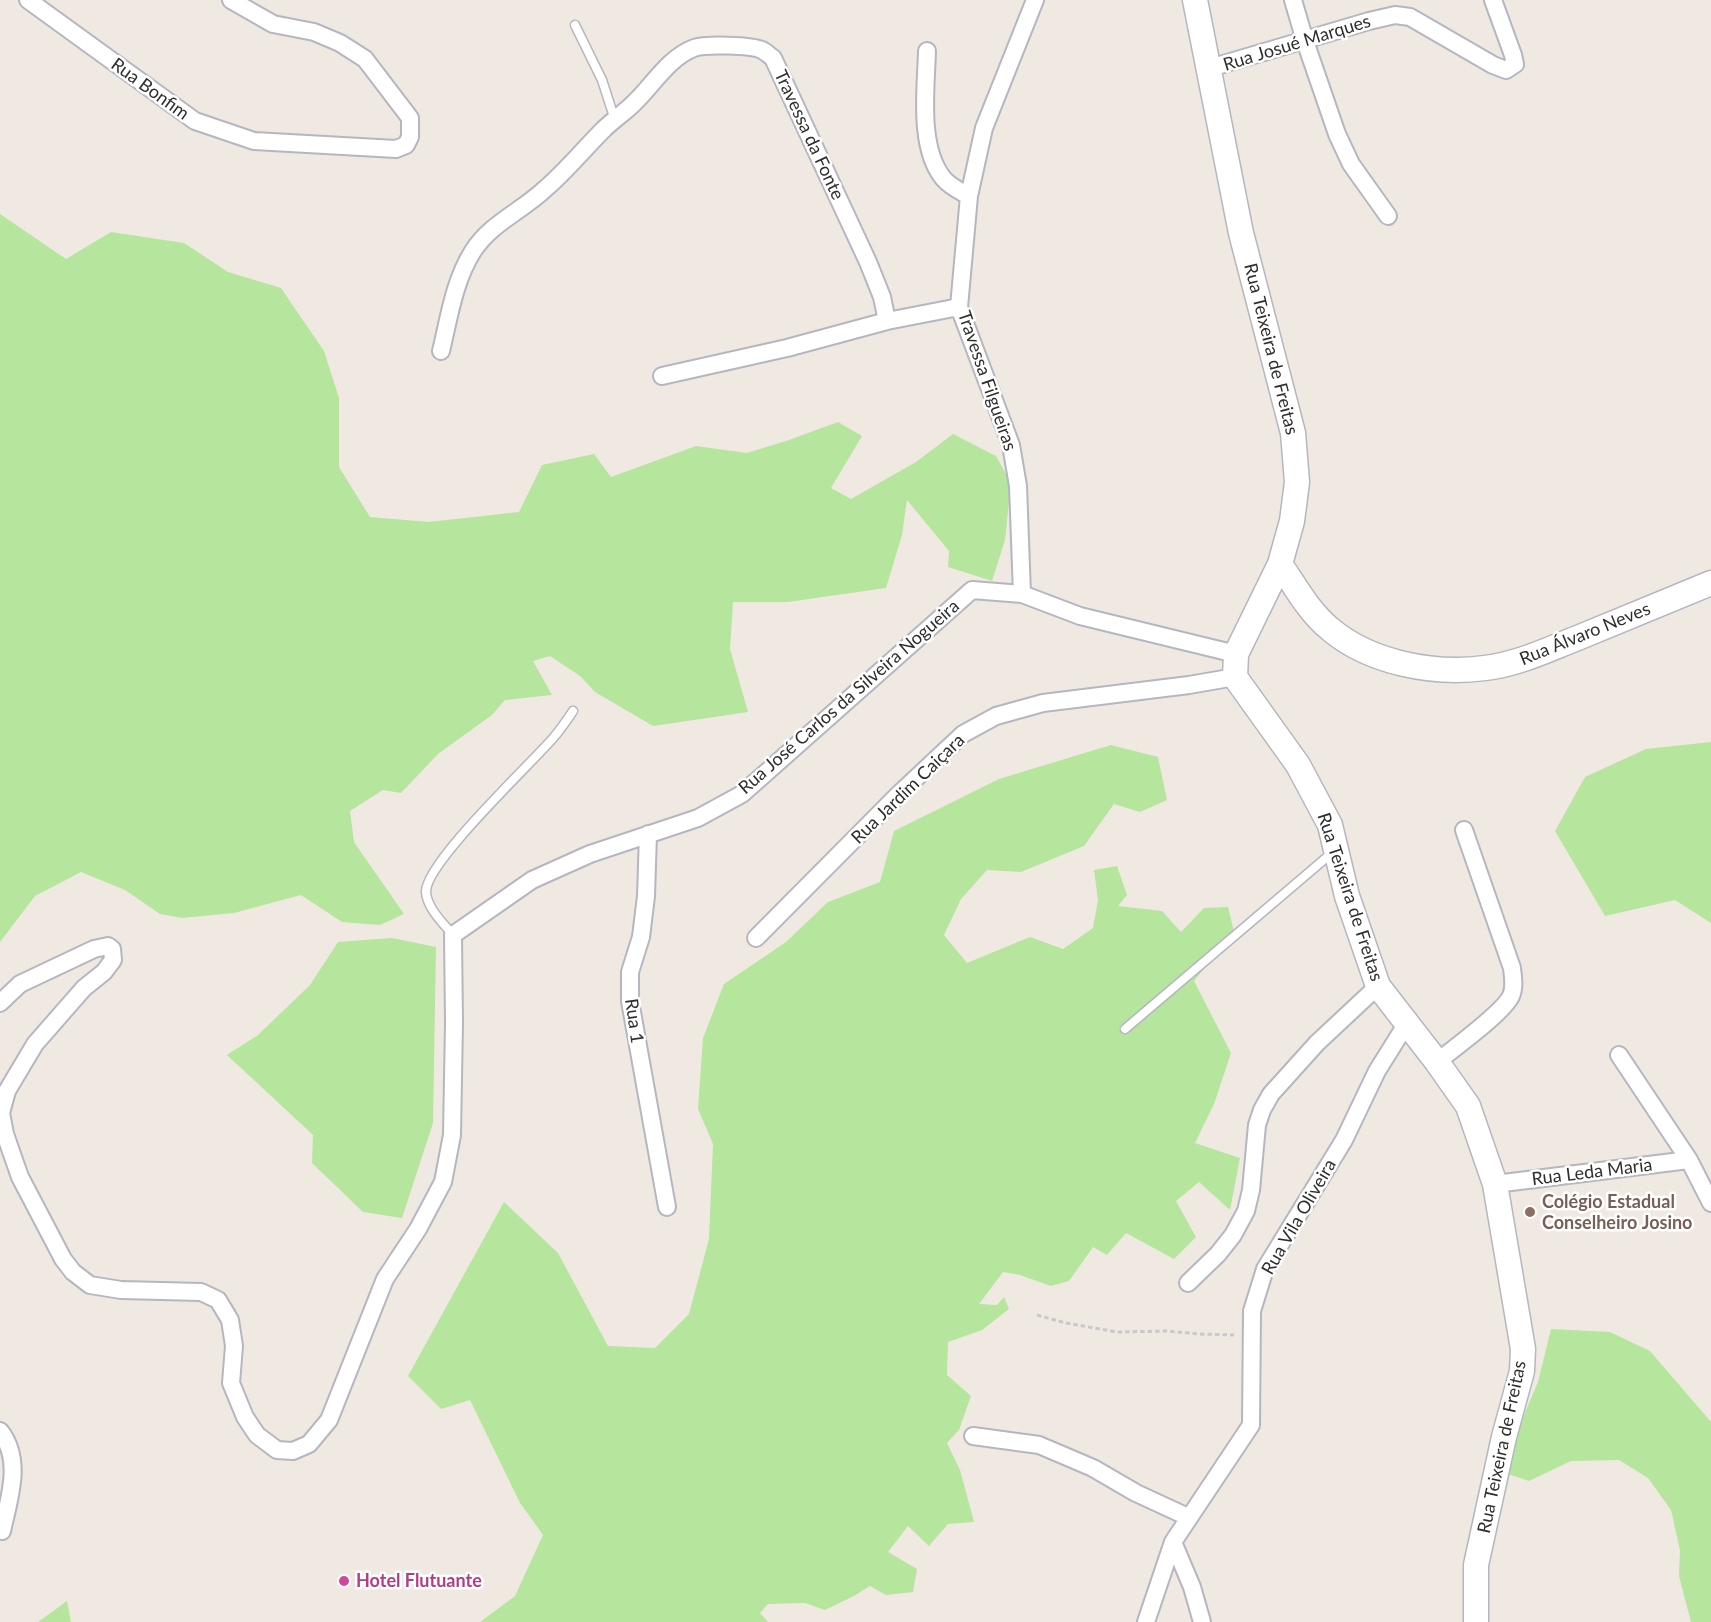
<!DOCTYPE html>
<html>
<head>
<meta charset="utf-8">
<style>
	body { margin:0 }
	canvas { display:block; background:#efe9e1 }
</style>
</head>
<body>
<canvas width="1711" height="1622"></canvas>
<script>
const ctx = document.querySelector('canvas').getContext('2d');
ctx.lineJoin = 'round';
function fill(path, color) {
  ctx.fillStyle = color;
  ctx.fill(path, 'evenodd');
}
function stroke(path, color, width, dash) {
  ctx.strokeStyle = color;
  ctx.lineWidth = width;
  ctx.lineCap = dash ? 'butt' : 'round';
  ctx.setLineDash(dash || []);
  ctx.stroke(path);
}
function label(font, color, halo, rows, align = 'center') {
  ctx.font = font + ' Lato,sans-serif';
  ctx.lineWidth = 5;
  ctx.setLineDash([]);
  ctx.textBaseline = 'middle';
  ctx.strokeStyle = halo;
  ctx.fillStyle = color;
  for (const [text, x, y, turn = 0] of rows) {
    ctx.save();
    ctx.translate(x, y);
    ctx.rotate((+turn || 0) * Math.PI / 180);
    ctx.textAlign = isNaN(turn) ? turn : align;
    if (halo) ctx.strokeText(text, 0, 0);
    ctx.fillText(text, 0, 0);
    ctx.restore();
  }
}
const green = new Path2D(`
	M0 214 66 259 111 232 184 243 228 272 281 288 324 351 339 398V467L370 517 429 522 519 512 542 465 594 454 611 477 696 446 747 453 789 440 838 422 862 436 831 488 851 499 916 462 953 434 996 456 1011 483 1005 540 992 581 948 567 949 551 907 500 902 535 886 588 788 602H733L730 649 748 712 653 726 595 692 580 676 550 656 533 661 552 695 505 700 492 715 438 754 401 793 383 790 350 811 354 842 404 914 380 925 342 922 301 895 234 913 182 918 160 914 125 890 81 872 35 896 0 942Z
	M1711 742V923L1675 900 1605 916 1555 831 1585 777 1646 749Z
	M1111 745 1158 757 1167 800 1140 812 1114 804 1084 846 1021 872 987 870 961 899 944 935 967 963 1030 937 1063 949 1093 928 1098 900 1094 870 1117 866 1127 895 1118 906 1162 911 1181 932 1204 908 1228 907 1234 932 1194 981 1231 1053 1214 1104 1195 1143 1240 1158 1230 1210 1199 1182 1176 1201 1196 1237 1174 1259 1126 1233 1107 1255 1093 1247 1069 1281 1051 1286 1020 1275 1003 1272 979 1304 997 1305 1004 1297 1009 1309 982 1330 948 1342 947 1375 971 1396 959 1430 947 1443 960 1470 974 1522 948 1524 929 1546 908 1526 888 1552 917 1569 913 1592 886 1595 870 1586 854 1596 825 1610 805 1603 768 1604 760 1613 768 1622H480L515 1596 543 1535 520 1503 470 1400 441 1409 408 1376 504 1202 558 1253 608 1346 655 1348 689 1314 709 1239 713 1144 698 1109 703 1038 724 984 786 942 828 902 880 882 894 831 999 779Z
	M392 938 436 947 433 1123 402 1218 363 1212 312 1163 313 1135 227 1055 258 1035 310 985 338 942Z
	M1551 1329 1610 1332 1650 1351 1711 1422V1622H1691L1679 1576 1680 1550 1671 1510 1648 1478 1619 1460 1571 1461 1529 1481 1508 1474 1518 1429 1538 1382Z
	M67 1601 71 1622H38Z`);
const path = new Path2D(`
	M1037 1315 1066 1323 1117 1332 1167 1331 1199 1334 1234 1335`);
const lane = new Path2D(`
	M575 25 602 80 615 120
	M453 935C443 923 427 908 426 892 425 863 531 764 554 737 561 729 567 720 573 711
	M1125 1029 1333 852`);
const street = new Path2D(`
	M28 0 195 121 254 141 396 149 406 145 410 137V118L365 59 340 43 314 32 273 24 231 0
	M1293 0 1305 41 1337 134 1351 164 1388 216
	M927 51C926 88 918 147 943 178 949 186 960 191 969 196
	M1210 68 1369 21 1395 15 1410 17 1493 65 1506 70 1515 64 1513 55 1493 0
	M441 351C449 318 454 281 473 251 491 223 522 211 545 189 566 171 583 150 603 130 614 119 627 111 637 100 654 83 670 57 694 48 705 44 751 45 762 50 766 52 770 56 773 58L868 262 882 297 887 321
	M662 376 787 348 887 321 959 307
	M1022 594 1018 486 1011 445 959 307 969 196 984 128 1035 0
	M648 834 646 896 641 937 630 972V1001L667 1207
	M756 938 900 793 963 734 996 716 1043 703 1189 685 1235 677
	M0 1003 20 984 94 949 108 946 112 949 113 960 104 972 84 988 35 1044 7 1091 1 1113 5 1134 20 1177 63 1259 73 1272 90 1285 121 1290 201 1292 218 1300 230 1320 234 1346 231 1383 245 1417 257 1435 277 1450 293 1451 309 1444 329 1420 385 1279 418 1229 443 1182 452 1135 454 1023 453 935 532 880 590 854 698 818 742 794 972 590 1022 594 1080 616 1236 654
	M1619 1055 1689 1160 1711 1203
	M1437 1062C1454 1048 1503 1013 1511 996 1515 987 1513 977 1512 968L1464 830
	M1495 1184 1689 1160
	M1188 1283 1218 1254 1233 1235 1246 1211 1251 1190 1257 1125 1262 1110 1271 1094 1317 1043 1378 986
	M0 1431C23 1460 9 1499 2 1531
	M973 1436 1039 1445 1093 1468 1136 1493 1188 1517
	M1173 1542 1192 1587 1202 1622
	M1146 1622 1173 1542 1251 1425 1252 1311 1265 1269 1344 1140 1377 1071 1407 1023`);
const secondary = new Path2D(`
	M1195 0 1241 233 1293 433 1297 482 1292 521 1280 564 1236 654 1235 677 1298 765 1330 825 1347 896 1378 986 1437 1062 1468 1106 1495 1184 1523 1349 1522 1371 1504 1437 1476 1565V1622
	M1280 564C1295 586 1309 612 1330 629 1370 663 1434 675 1485 668 1519 664 1549 649 1580 637 1624 619 1667 601 1711 583`);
const markers = [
	[1530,1212,6,"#8d6e63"],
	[344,1581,6,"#d1479c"]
];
const streetNames = [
	["Rua Josué Marques",1297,43,-17],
	["Rua Bonfim",150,89,36],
	["Travessa da Fonte",809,135,65],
	["Rua Teixeira de Freitas",1271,349,76],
	["Travessa Filgueiras",987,381,71],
	["Rua Álvaro Neves",1585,634,-22],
	["Rua José Carlos da Silveira Nogueira",849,697,-41],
	["Rua Jardim Caiçara",908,789,-44],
	["Rua Teixeira de Freitas",1350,897,72],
	["Rua 1",634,1021,82],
	["Rua Leda Maria",1592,1172,-7],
	["Rua Vila Oliveira",1299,1217,-60],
	["Rua Teixeira de Freitas",1502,1447,-78]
];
const educationNames = [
	["Colégio Estadual",1542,1202],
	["Conselheiro Josino",1542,1223]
];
const hotelNames = [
	["Hotel Flutuante",356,1581]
];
fill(green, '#b6e59e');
stroke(lane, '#b4b7c1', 11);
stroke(street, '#b4b7c1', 20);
stroke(secondary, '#b4b7c1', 27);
stroke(path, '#c9c9c9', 3, [4.5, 3]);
stroke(lane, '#fff', 8);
stroke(street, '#fff', 16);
stroke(secondary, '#fff', 24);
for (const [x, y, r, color] of markers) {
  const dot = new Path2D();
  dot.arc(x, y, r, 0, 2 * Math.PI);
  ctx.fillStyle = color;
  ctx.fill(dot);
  stroke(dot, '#fff', 2);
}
label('18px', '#2e2e2e', '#fff', streetNames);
label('bold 18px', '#785e54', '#fff', educationNames, 'left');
label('bold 18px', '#b23c85', '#fff', hotelNames, 'left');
</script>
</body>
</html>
